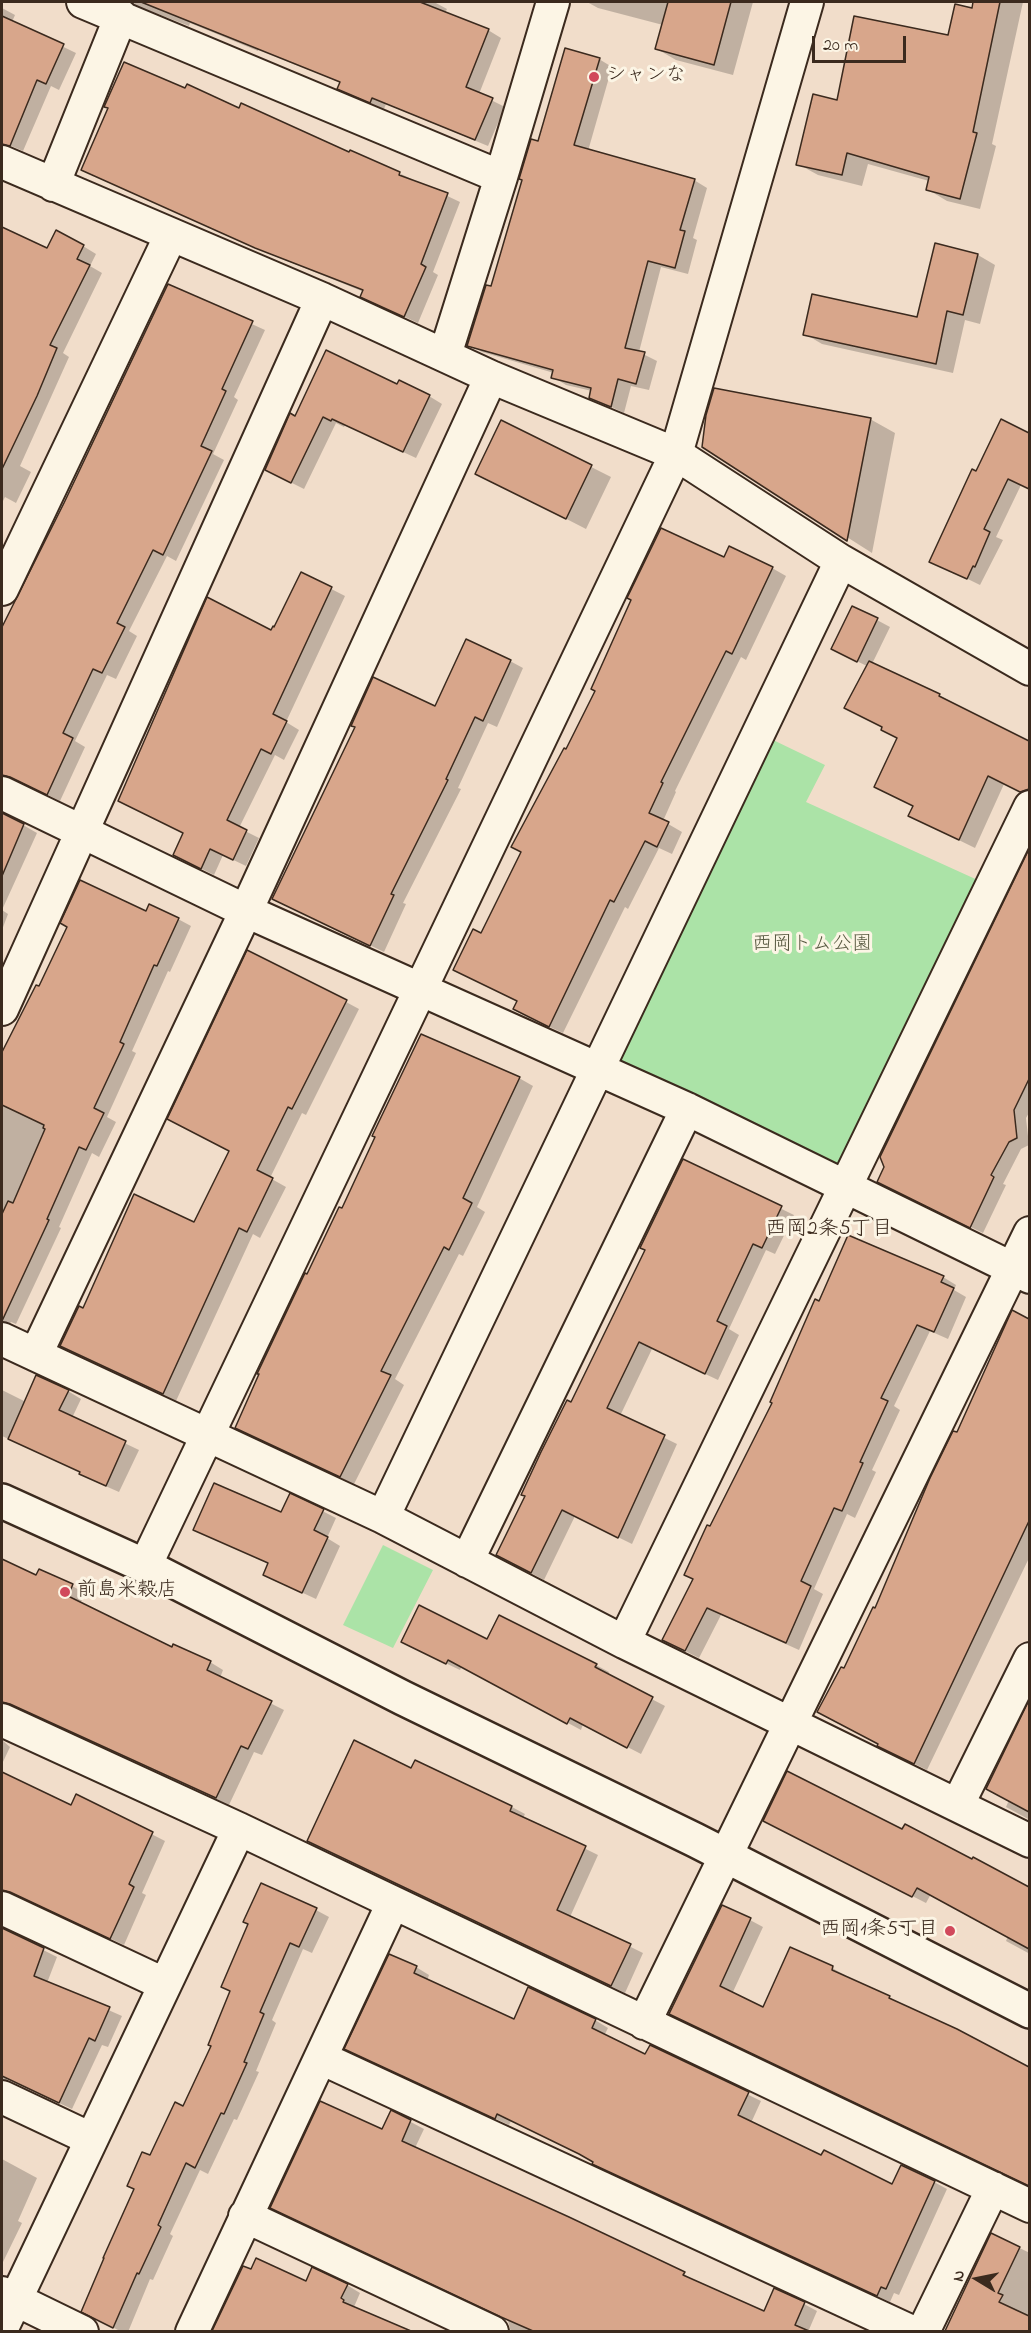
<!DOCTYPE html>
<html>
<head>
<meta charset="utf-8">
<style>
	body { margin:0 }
	#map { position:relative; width:1031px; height:2333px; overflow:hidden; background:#f1ddca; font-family:"Indie Flower",sans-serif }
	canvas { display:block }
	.frame { position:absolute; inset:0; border:3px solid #3b2a1e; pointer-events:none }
	.north { position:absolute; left:947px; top:2249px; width:60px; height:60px; -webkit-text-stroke:4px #fcf5e5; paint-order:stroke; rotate:280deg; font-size:16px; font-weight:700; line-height:24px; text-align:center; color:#3b2a1e }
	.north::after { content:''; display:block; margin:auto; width:21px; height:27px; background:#3b2a1e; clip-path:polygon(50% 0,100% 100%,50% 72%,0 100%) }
	.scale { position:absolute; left:812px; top:36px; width:94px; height:27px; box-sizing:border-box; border:3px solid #3b2a1e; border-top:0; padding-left:8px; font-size:18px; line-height:21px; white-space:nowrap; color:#3b2a1e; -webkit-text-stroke:4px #fcf5e5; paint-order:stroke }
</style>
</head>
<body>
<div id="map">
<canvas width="1031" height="2333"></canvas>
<div class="frame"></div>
<div class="north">N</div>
<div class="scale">20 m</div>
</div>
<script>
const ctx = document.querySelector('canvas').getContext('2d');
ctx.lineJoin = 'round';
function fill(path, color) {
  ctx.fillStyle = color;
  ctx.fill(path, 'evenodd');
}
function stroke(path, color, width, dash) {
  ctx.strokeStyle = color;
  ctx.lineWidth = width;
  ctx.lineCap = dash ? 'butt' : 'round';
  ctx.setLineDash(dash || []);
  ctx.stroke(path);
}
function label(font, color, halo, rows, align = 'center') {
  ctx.font = font + ' "Indie Flower","Klee One",sans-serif';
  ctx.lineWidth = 6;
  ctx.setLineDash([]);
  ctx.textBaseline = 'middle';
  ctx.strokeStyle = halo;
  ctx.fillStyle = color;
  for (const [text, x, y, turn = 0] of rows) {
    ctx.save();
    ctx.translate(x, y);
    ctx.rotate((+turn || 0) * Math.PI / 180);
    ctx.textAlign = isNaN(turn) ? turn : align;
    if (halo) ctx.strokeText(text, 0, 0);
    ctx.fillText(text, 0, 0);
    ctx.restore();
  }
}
const green = new Path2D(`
	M771 739 825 765 806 802 982 882 841 1171 616 1064Z
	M383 1545 433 1570 393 1648 343 1625Z`);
const shadow = new Path2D(`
	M127 2H434L447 9 445 13 488 30 501 38 479 94 505 107 488 146 386 104 384 109 352 96 339 88 341 83 259 49 258 51 190 23 189 26Z
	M587 2H753L733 75 676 60 657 49 663 25 598 8Z
	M975 2H1023L992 144 996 146 980 209 947 201 927 189 929 181 868 164 862 186 818 175 798 164 838 102 949 37 973 10Z
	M2 8 15 15 12 22 76 53 59 90 51 86 23 151 2 142Z
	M599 59 612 67 588 151 694 180 707 188 693 238 697 240 688 274 661 267 639 352 657 361 649 390 631 386 624 413 591 397 592 391 566 385 553 377 554 373 482 352 469 345 493 288 539 143Z
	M83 170 397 183 401 174 460 202 433 272 438 275 418 323 375 303 364 292 270 254Z
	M2 229 48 250 83 246 96 254 90 266 102 273 63 353 69 357 20 466 31 472 16 503 5 497 2 503Z
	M978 255 995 265 980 324 965 320 953 373 822 344 805 334 918 319Z
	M168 286 265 330 234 397 238 400 213 454 224 460 176 561 167 556 129 631 137 636 116 679 107 675 75 741 85 747 60 801 24 783 16 782 2 773V630L20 597Z
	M398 386 429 396 442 404 416 458 345 425 344 427 336 423 304 489 266 470 296 418Z
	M870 419 895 433 872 553 704 446Z
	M1001 421 1030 435V489L1021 485 996 537 1003 540 980 585 931 561Z
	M502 422 611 477 586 529 477 473Z
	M725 559 772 568 786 576 746 660 741 657 675 791 676 792 663 821 682 832 672 854 659 848 628 909 625 907 563 1033 528 1017 518 1002 455 970 482 935 523 852 567 751Z
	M302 574 345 596 286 722 299 730 284 760 275 755 239 828 259 838 246 866 223 855 214 875 188 862 272 632Z
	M877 620 890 627 872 664 939 695 1030 744V762L1016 790 1004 784 975 848 926 824 914 806 876 787 899 739 867 666 846 656Z
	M510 661 523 668 497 727 488 723 458 788 461 789 403 903 406 904 384 952 287 905 436 708Z
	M2 813 37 833 2 910 8 914 2 930Z
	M1030 853V1111L1026 1118 1029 1145 1021 1149 1003 1184 1006 1185 983 1233 892 1189 882 1157Z
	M146 913 178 919 191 926 170 972 168 971 132 1051 136 1053 107 1117 116 1122 99 1157 92 1153 59 1227 61 1228 16 1324 11 1322 3 1334 2 1053 39 988Z
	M346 1002 359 1009 306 1115 302 1113 270 1178 286 1187 260 1238 253 1234 176 1401 62 1345 84 1310 195 1224 231 1151Z
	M519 1078 533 1086 477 1207 485 1212 463 1256 459 1254 395 1379 404 1385 354 1484 237 1427 308 1276 343 1210Z
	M683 1161 794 1215 775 1254 766 1250 729 1329 739 1335 718 1380 652 1349 620 1416 677 1444 632 1544 575 1516 544 1580 510 1562 572 1404 647 1250Z
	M943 1277 956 1285 954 1290 966 1297 948 1339 930 1331 894 1406 900 1410 872 1470 876 1472 855 1518 847 1514 814 1589 823 1594 799 1650 721 1615 699 1658 677 1647 710 1528 736 1480 820 1303Z
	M1013 1312 1030 1321V1556L927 1770 892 1753 844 1670 876 1610Z
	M2 1390 26 1402 68 1391 81 1399 72 1418 139 1450 119 1492 94 1481 82 1472 2 1436Z
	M291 1495 336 1518 327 1538 340 1546 316 1599 277 1581 269 1564 195 1529 282 1514Z
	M2 1560 37 1577 72 1586 85 1593 80 1604 173 1649 174 1646 210 1662 223 1670 220 1678 284 1710 262 1755 254 1752 229 1805 24 1710 14 1709 2 1716Z
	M488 1641 596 1665 609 1672 608 1676 665 1706 641 1754 583 1724 581 1730 462 1666 460 1670 416 1649Z
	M1030 1704V1820L1006 1807 1009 1800 988 1788Z
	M2 1740 10 1747 2 1764Z
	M415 1762 512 1807 525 1814 523 1818 598 1855 570 1917 643 1953 625 1993 309 1841 411 1770Z
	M2 1774 72 1807 77 1796 165 1841 142 1893 146 1895 124 1945 24 1898 15 1897 5 1900 2 1905Z
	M778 1828 903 1831 973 1861 974 1859 1030 1888V1954L1006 1941 1008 1936 931 1894 926 1903Z
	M316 1910 329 1917 312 1953 303 1949 272 2020 276 2023 256 2071 259 2072 237 2120 234 2119 208 2174 200 2170 170 2234 173 2236 153 2280 150 2279 128 2332H122L96 2319 151 2157 184 2108 213 2046 210 2044Z
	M750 1920 763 1927 732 1994 763 2009 832 1968 845 1975 844 1977 902 2005 1030 2086V2186L683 2021Z
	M2 1929 57 1957 47 1983 122 2016 108 2047 102 2045 72 2109 7 2079 6 2081 2 2078Z
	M416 1967 429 1975 427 1981 514 2021 595 2020 608 2028 604 2036 646 2056 650 2047 761 2101 751 2123 822 2157 893 2186 934 2182 947 2189 899 2295 894 2293 890 2302 607 2171 595 2162 511 2121 509 2125 359 2056Z
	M392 2112 424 2129 415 2148 684 2274 696 2282 764 2313 775 2290 804 2304 817 2311 808 2332H511L508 2321 499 2314 382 2131Z
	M2 2159 37 2178 18 2221 22 2223 3 2262Z
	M992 2235 1030 2253V2332H946Z
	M244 2268 307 2283 347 2285 360 2293 354 2307 356 2309 407 2332H214Z`);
const building = new Path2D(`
	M141 2H420L489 29 466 87 493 98 475 140 372 98 370 103 337 89 340 82Z
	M668 2H731L714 65 655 49Z
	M973 2H1000L973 132 977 133 960 199 926 190 929 177 847 153 842 175 796 165 813 94 837 100 854 16 948 35 955 4 972 8Z
	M2 16 64 44 46 84 37 80 10 146 2 144Z
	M565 48 600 58 574 145 695 179 680 230 685 231 675 268 648 261 625 348 645 352 636 384 618 379 611 407 589 398 591 388 551 378 553 370 467 346 486 285 491 286 522 180 519 179 531 139 538 141Z
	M124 62 185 88 187 84 239 108 241 103 349 152 350 150 400 172 399 175 448 193 421 264 426 267 404 317 360 297 363 290 255 248 81 170 108 108 104 107Z
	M2 227 47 248 56 230 84 245 77 259 90 265 50 345 57 348 37 396 2 469Z
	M935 243 978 254 963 315 947 311 936 364 803 335 812 294 917 317Z
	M168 284 253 321 222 389 226 391 201 446 212 451 163 555 153 550 117 623 125 627 102 673 93 669 63 733 73 738 47 795 10 777 2 775V627L64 503Z
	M326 350 397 384 399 380 430 395 403 452 332 419 331 421 323 417 291 483 265 470 290 413 295 416Z
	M714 388 871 418 847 541 702 447 706 415Z
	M1001 419 1029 433V489L1008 479 984 529 990 532 975 567 973 566 967 579 929 562 972 469 976 471Z
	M501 420 592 465 566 519 475 474Z
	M661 528 724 557 729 546 773 567 732 654 726 651 661 782 663 783 649 813 669 822 657 847 645 841 614 902 610 900 549 1027 513 1009 517 1001 453 970 473 929 481 933 521 852 511 847 564 748 566 749 595 691 591 689 631 600 627 598Z
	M301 572 332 587 273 714 287 721 271 754 261 749 227 820 247 830 233 860 210 849 201 869 173 855 183 833 118 801 207 597 271 630 273 626 274 627Z
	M852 606 878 618 857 662 831 649Z
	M466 639 511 660 483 721 475 717 446 779 448 780 391 894 394 895 370 946 272 899 355 727 351 726 373 677 435 706Z
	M869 661 940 694 939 696 1029 741V789L1020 792 988 776 959 840 908 816 913 806 874 787 897 738 881 730 882 727 844 708Z
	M2 813 24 824 2 876Z
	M1029 849V1079L1014 1110 1017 1138 1009 1142 991 1175 994 1177 970 1228 877 1182 884 1167 880 1157Z
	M80 880 146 911 149 904 179 918 157 966 154 965 120 1042 124 1044 94 1108 104 1113 86 1150 79 1147 47 1219 49 1220 2 1321V1214L8 1201 13 1203 45 1129 43 1128 44 1125 2 1105V1052L36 985 39 986 67 927 60 923Z
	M247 950 347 1000 292 1109 288 1107 257 1170 273 1178 247 1232 239 1228 163 1394 60 1346 79 1306 83 1308 134 1194 194 1222 229 1151 167 1119Z
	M421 1034 520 1077 463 1198 472 1203 449 1250 444 1247 381 1371 391 1375 340 1477 235 1428 259 1374H257L305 1273 307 1274 339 1207 342 1208 375 1137 372 1136Z
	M683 1159 782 1206 762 1248 753 1244 717 1321 727 1326 705 1374 639 1342 607 1408 665 1435 618 1538 562 1510 531 1573 496 1555 525 1496 521 1495 541 1452 567 1400 571 1402 645 1250 640 1248Z
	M848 1235 944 1276 941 1282 954 1288 934 1332 917 1325 881 1398 888 1401 860 1462 863 1463 842 1511 834 1508 801 1581 811 1586 786 1643 707 1608 685 1651 662 1640 693 1579 684 1575 707 1525 710 1526 772 1403 770 1402 815 1299 819 1301Z
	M1012 1310 1029 1319V1521L914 1764 877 1746 878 1744 817 1712 841 1667 844 1668 873 1607 875 1608 930 1478 953 1431 957 1432Z
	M36 1375 69 1390 59 1410 126 1441 106 1486 79 1474 80 1472 8 1439Z
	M214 1483 281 1512 290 1493 324 1509 314 1530 328 1537 302 1593 263 1575 268 1563 193 1530Z
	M2 1559 36 1575 39 1569 73 1584 68 1596 172 1647 173 1644 211 1661 207 1670 272 1701 248 1749 241 1746 216 1798 10 1704 2 1702Z
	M419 1605 487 1639 499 1615 597 1664 595 1667 653 1697 627 1748 570 1718 567 1724 448 1660 446 1664 401 1642Z
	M1029 1700V1812L986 1789Z
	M354 1740 411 1768 415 1760 512 1806 510 1811 586 1846 557 1910 631 1944 611 1986 307 1841Z
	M787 1771 902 1829 905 1824 972 1859 973 1857 1029 1887V1949L917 1888 912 1897 763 1821Z
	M2 1772 71 1805 76 1794 153 1832 129 1884 134 1887 110 1939 10 1892 2 1890Z
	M261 1883 317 1908 299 1947 290 1943 260 2012 264 2014 244 2062 247 2063 224 2114 221 2113 195 2168 186 2163 158 2225 161 2227 139 2274 137 2273 113 2328 81 2312 104 2258H103L134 2189 127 2186 142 2152 150 2155 175 2102 183 2106 211 2046 208 2045 230 1991 221 1987 248 1924 243 1922Z
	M722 1905 751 1918 720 1986 763 2007 790 1947 833 1966 832 1970 890 1996 889 1998 957 2029 1029 2067V2186L669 2014Z
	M2 1928 44 1948 34 1976 110 2007 95 2041 89 2038 59 2103 2 2076Z
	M389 1954 417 1966 414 1973 514 2019 528 1987 596 2019 592 2028 645 2054 650 2045 749 2092 738 2115 821 2155 824 2150 892 2184 901 2165 935 2181 886 2289 881 2287 877 2296 592 2164 593 2162 579 2154 497 2114 495 2119 344 2049Z
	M320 2101 382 2129 391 2110 411 2120 402 2141 569 2217 685 2272 683 2275 764 2311 774 2288 805 2302 795 2325 809 2331H533L501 2317 270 2208Z
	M991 2233 1020 2247 998 2293 1003 2295 999 2302 1029 2316V2331H945Z
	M256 2258 306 2281 312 2267 348 2284 341 2298 344 2300 343 2302 411 2331H212L243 2266 251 2269Z`);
const street = new Path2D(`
	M83 2 501 177
	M2 162 322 299 491 377 676 454 841 561 1030 669
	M53 185 121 16
	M445 355 501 177 553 2
	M2 589 171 235
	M2 793 246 911 687 1109 1030 1277
	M2 1009 322 299
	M2 1339 383 1517 624 1642 1030 1841
	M36 1354 246 911 491 377
	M383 1517 841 561
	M467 1561 687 1109
	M145 1566 676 454 807 2
	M624 1642 1030 807
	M2 1720 239 1829 1030 2206
	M958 1804 1030 1659
	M2 1908 164 1984
	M644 2023 1030 1233
	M321 2058 912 2332
	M2 2097 91 2139
	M245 2216 492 2332
	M2 2293 82 2332
	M2 2328 239 1829
	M192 2332 393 1903
	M923 2332 993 2188`);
const secondary = new Path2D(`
	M2 1501 145 1566 403 1698 695 1840 1030 2011`);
const markers = [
	[594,77,6,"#d1495b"],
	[65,1592,6,"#d1495b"],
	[950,1931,6,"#d1495b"]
];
const poiNames = [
	["シャンな",606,77],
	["前島米穀店",77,1592],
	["西岡1条5丁目",938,1931,"right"]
];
const parkNames = [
	["西岡トム公園",812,946]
];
const neighbourhoodNames = [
	["西岡2条5丁目",829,1231]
];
fill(green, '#abe3a7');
fill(shadow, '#0003');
fill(building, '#d8a68b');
stroke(building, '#3b2a1e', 1.5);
stroke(street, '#3b2a1e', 36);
stroke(secondary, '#3b2a1e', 38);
stroke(street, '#fcf5e5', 32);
stroke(secondary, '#fcf5e5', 33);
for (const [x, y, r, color] of markers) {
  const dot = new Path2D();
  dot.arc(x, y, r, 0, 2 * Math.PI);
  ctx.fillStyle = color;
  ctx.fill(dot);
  stroke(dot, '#fcf5e5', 2);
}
label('20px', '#3b2a1e', '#fcf5e5', poiNames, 'left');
label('20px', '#575840', '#fcf5e5', parkNames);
label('21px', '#3b2a1e', '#fcf5e5', neighbourhoodNames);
</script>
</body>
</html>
